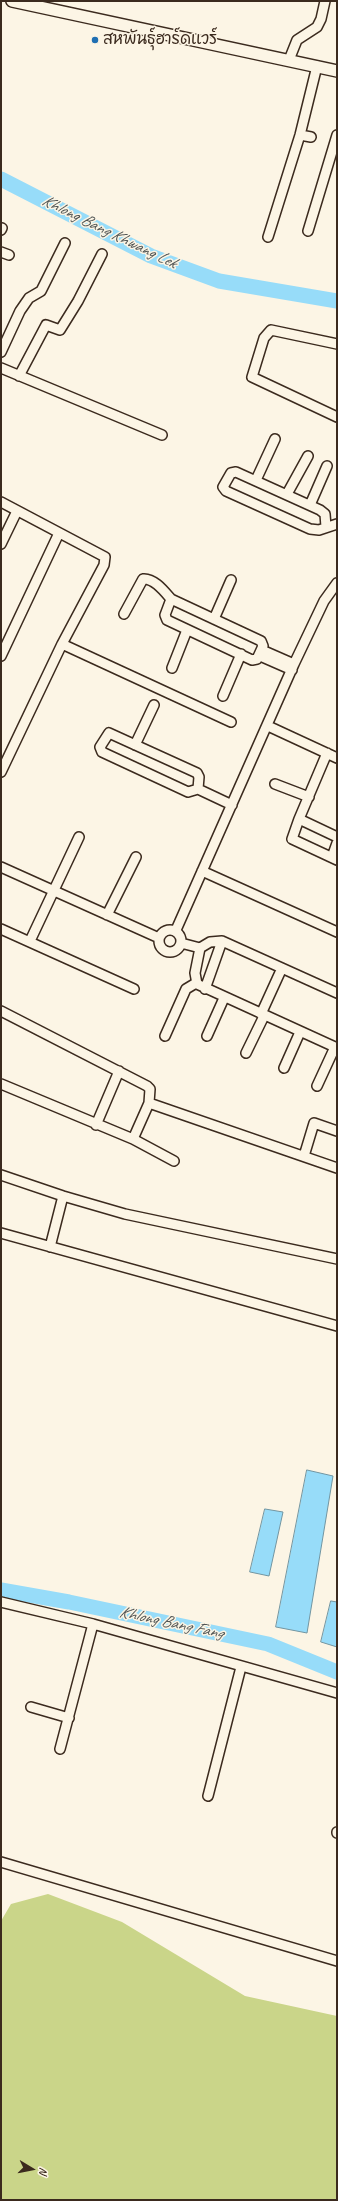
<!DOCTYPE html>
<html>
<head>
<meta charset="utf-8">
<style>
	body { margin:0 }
	#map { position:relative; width:338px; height:2201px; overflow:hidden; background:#fcf5e5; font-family:Caveat,sans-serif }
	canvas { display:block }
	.frame { position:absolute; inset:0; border:2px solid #3b2a1e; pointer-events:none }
	.north { position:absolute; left:12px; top:2149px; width:40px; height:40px; -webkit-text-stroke:3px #fcf5e5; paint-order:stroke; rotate:100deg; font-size:11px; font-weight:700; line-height:16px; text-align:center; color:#3b2a1e }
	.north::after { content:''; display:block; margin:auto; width:14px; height:18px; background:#3b2a1e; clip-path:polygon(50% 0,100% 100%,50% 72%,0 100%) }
</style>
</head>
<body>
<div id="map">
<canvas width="338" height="2201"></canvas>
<div class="frame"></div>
<div class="north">N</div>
</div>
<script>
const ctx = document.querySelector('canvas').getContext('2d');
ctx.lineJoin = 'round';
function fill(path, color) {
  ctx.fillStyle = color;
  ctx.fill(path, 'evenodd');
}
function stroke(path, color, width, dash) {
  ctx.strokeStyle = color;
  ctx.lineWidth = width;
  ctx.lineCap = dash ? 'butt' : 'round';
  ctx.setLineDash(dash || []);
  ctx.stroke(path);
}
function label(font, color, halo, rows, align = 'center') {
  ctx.font = font + ' Caveat,"Playpen Sans Thai",sans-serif';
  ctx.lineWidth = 3;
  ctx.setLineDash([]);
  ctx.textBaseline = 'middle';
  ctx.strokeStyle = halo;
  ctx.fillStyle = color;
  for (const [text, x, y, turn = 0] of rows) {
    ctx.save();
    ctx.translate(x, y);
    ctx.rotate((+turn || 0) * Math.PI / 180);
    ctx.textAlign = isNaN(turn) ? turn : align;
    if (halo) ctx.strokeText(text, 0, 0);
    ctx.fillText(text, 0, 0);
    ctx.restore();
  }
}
const green = new Path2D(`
	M48 1894 122 1922 245 1996 337 2016V2200H1V1921L11 1904Z`);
const water = new Path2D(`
	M307 1470 333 1476 307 1633 276 1627Z
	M265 1509 283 1512 269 1576 250 1572Z
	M331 1601 337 1602V1647L321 1642Z`);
const river = new Path2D(`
	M1 179 151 256 219 281 337 301
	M1 1590 69 1602 268 1644 337 1672`);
const minor = new Path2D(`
	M289 60 297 40 317 27 321 19 325 1
	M300 135 311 137
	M1 230 2 228
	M308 231 337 135
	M268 237 300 135 317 66
	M1 252 9 255
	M337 344 271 330 264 338 252 377 337 417
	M1 352 20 311 29 298 41 291 65 243
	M1 368 162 435
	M19 376 46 325 60 330 78 301 102 254
	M256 480 275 439
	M287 494 308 456
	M1 502 105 557 104 565 62 644 1 772
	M310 505 327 466
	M326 527 325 514 320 510 236 472 231 473 223 487 226 491 310 529 319 530 337 524
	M1 544 17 511
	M171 599 261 641 263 646 257 659 252 660 167 620 165 615Z
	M124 614 143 579C154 578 164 591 171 599
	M214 619 231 580
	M62 644 231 722
	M262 650 294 664
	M1 656 59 533
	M260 656 292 670
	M172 668 187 630
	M223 696 241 654
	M268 726 337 758
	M109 733 197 773 199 777 198 789 188 792 102 752 100 747Z
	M135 745 154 705
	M327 753 299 819 337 837
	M275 784 309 797
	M198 789 232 805
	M299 819 292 839 337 860
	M332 857 337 843
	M1 867 159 938
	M202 871 337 932
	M107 915 136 857
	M1 929 134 989
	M159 941a11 11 0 1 1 22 0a11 11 0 1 1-22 0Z
	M176 930 294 664 324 601 337 583
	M30 941 79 837
	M181 943 200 948 210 942 222 941 337 993
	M200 948 195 973 197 984 337 1048
	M205 989 222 941
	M1 1011 147 1086 150 1089 149 1103 133 1139
	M261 1014 282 968
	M165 1036 186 989 196 983
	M207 1036 224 998
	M246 1053 264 1016
	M284 1068 300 1032
	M1 1084 133 1139 174 1161
	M317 1086 335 1047
	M149 1103 337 1168
	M96 1125 119 1071
	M304 1156 314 1123 337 1131
	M1 1175 63 1196 125 1214 337 1259
	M1 1233 337 1326
	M50 1247 63 1196
	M1 1602 93 1624 337 1693
	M31 1707 69 1718
	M60 1749 93 1624
	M208 1796 241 1667
	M337 1833V1832
	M1 1862 337 1961`);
const tertiary = new Path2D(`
	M12 1 337 71`);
const markers = [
	[95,40,4,"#1f6fb2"]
];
const poiNames = [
	["สหพันธุ์ฮาร์ดแวร์",103,40]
];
const waterNames = [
	["Khlong Bang Khwang Lek",109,232,26],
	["Khlong Bang Fang",171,1623,12]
];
fill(green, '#cad589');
fill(water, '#97dcf9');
stroke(water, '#7295a1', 1);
stroke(river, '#97dcf9', 15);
stroke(minor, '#3b2a1e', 12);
stroke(tertiary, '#3b2a1e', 14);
stroke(minor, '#fcf5e5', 9);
stroke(tertiary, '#fcf5e5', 11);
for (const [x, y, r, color] of markers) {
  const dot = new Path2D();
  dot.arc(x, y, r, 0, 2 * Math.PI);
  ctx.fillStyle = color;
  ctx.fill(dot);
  stroke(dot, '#fcf5e5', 1.5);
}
label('16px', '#3b2a1e', '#fcf5e5', poiNames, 'left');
label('italic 17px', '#525655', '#fcf5e5', waterNames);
</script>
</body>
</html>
